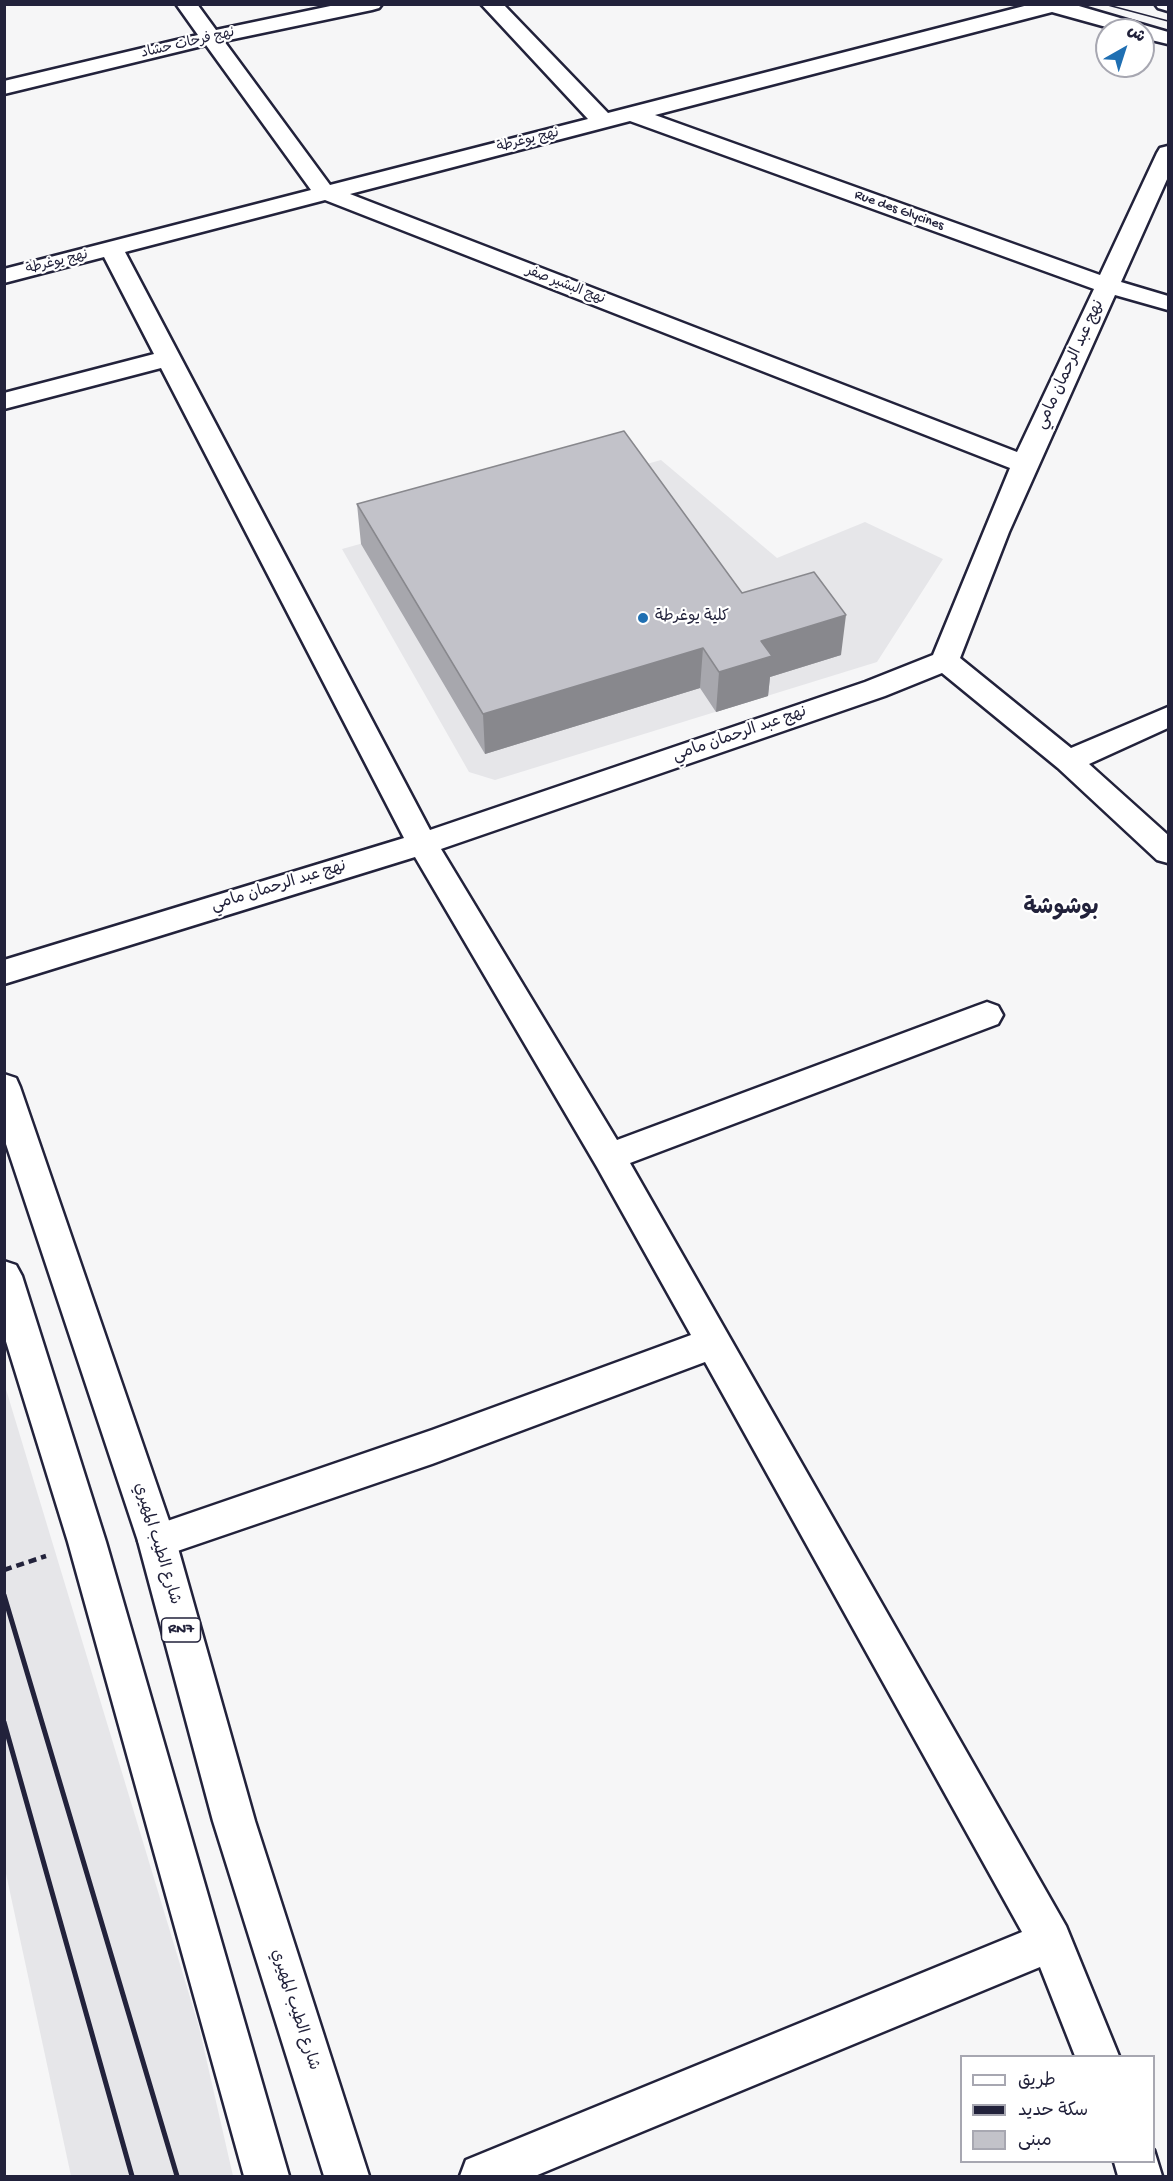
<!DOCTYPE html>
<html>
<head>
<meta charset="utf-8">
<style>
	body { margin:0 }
	#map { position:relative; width:1173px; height:2181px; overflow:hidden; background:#f6f6f7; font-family:"Gochi Hand","Playpen Sans Arabic",sans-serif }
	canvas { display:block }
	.frame { position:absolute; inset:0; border:6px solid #22223b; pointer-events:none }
	.legend { position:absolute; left:960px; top:2055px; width:195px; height:108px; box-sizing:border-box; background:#fff; border:2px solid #a7a7b1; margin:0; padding:8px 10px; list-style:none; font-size:18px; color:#22223b }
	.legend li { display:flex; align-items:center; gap:12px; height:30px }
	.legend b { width:30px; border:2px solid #a7a7b1 }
	.north { position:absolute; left:1095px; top:18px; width:60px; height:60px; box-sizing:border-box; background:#fff; border:2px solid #a7a7b1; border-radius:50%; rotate:39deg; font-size:16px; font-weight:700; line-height:24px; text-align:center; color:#22223b }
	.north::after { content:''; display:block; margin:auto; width:21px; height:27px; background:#1f6fb2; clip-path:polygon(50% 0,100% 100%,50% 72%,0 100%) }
</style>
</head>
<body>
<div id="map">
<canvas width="1173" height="2181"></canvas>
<div class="frame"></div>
<ul class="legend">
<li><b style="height:8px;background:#fff"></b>طريق</li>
<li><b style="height:8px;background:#22223b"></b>سكة حديد</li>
<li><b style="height:16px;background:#c2c2c9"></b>مبنى</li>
</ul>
<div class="north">ش</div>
</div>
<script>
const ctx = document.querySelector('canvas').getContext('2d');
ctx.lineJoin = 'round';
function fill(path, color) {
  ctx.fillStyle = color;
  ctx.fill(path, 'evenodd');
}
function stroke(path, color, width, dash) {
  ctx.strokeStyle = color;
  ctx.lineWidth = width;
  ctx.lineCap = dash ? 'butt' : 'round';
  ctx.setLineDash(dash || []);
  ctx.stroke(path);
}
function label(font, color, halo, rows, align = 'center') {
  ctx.font = font + ' "Gochi Hand","Playpen Sans Arabic",sans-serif';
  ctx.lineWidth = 4.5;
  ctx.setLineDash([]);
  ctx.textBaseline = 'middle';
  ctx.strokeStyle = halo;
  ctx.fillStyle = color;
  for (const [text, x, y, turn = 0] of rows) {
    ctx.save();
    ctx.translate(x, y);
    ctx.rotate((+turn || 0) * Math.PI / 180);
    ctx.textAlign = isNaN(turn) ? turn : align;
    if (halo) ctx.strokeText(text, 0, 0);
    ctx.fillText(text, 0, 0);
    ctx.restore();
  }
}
const built = new Path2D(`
	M661 460 777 558 865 522 943 559 877 662 495 780 469 772 342 549Z
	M5 1386 199 2027 233 2176H71L5 1869Z`);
const path = new Path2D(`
	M4 1570 46 1556`);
const minor = new Path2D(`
	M176 4H197L216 30 340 4H382L379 8 372 10 224 41 330 185 588 119 481 4H503L608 113 1032 4H1072L1168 32V44L1143 38V30H1117L1052 12 655 115 1100 275 1157 153 1160 148 1168 146V177L1121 282 1168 296V310L1115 295 1009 532 960 658 1071 748 1168 707V728L1089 764 1168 835V863L1157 860 1058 768 942 673 885 696 441 849 617 1140 976 1006 987 1002 998 1006 1003 1015 998 1024 630 1163 1066 1926 1119 2056H1075L1040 1967 535 2176H460L466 2160 1022 1932 705 1362 432 1464 157 1558 144 1553 138 1541 144 1529 432 1430 691 1335 597 1167 415 857 4 984V960L404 838 161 368 4 409V393L154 354 104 257 4 283V269L311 190 206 45 4 94V81L198 35ZM630 121 1094 289 1017 452 350 194ZM325 200 1010 468 933 655 865 682 430 830 125 252Z
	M1154 2150 1162 2176H1118L1114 2162H1154Z`);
const secondary = new Path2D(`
	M1155 4H1168V11L1158 8Z`);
const primary = new Path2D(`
	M4 1074 16 1078 20 1087 176 1541 255 1821 369 2176H324L213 1821 138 1541 4 1138Z
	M4 1261 16 1265 22 1276 106 1542 289 2176H244L68 1542 4 1335Z`);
const tram = new Path2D(`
	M1104 4 1168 21`);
const rail = new Path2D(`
	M4 1595 177 2176
	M4 1722 132 2176`);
const wall = new Path2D(`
	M357 504 742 593 841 655 770 677 768 696 716 712 700 688 485 754 361 544Z`);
const shadedWall = new Path2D(`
	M846 615 841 655 770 677 768 696 716 712 719 672 761 641Z
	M703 648 700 688 485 754 483 714Z`);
const building = new Path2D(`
	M624 431 742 593 814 572 846 615 761 641 772 656 719 672 703 648 483 714 357 504Z`);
const markers = [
	[643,618,6,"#1f6fb2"]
];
const farStreetnames = [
	["نهج فرحات حشاد",188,44,-13],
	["نهج يوغرطة",528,141,-14],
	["Rue des Glycines",899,211,20],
	["نهج يوغرطة",57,263,-14],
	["نهج البشير صفر",565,286,21]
];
const shields = [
	[181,1630,39]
];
const shieldNames = [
	["RN7",181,1630]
];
const streetNames = [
	["نهج عبد الرحمان مامي",1071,365,-65],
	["نهج عبد الرحمان مامي",740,735,-19],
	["نهج عبد الرحمان مامي",279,887,-17],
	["شارع الطيب المهيري",156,1544,73],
	["شارع الطيب المهيري",294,2010,72]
];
const poiNames = [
	["كلية يوغرطة",655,618]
];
const districtNames = [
	["بوشوشة",1061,910]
];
fill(built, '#e6e6e9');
stroke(minor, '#22223b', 5);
stroke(secondary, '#22223b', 5);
stroke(primary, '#22223b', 5);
stroke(path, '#22223b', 4.5, [8, 5]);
fill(minor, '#fff');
fill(secondary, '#fff');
fill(primary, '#fff');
stroke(tram, '#22223b', 1.5);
stroke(rail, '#22223b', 5);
fill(wall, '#a7a7ad');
fill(shadedWall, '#88888d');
fill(building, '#c2c2c9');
stroke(building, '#88888d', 1.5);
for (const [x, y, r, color] of markers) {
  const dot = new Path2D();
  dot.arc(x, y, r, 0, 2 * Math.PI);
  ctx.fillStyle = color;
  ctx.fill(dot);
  stroke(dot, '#fff', 2);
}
label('14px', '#22223b', '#fff', farStreetnames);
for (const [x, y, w] of shields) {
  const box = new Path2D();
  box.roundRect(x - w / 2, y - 12, w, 24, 4.5);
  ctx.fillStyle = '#fff';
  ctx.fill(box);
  stroke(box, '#22223b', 1.5);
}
label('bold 15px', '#22223b', null, shieldNames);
label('16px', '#22223b', '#fff', streetNames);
label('16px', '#22223b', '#fff', poiNames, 'left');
label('bold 22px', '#22223b', '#fff', districtNames);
</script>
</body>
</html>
